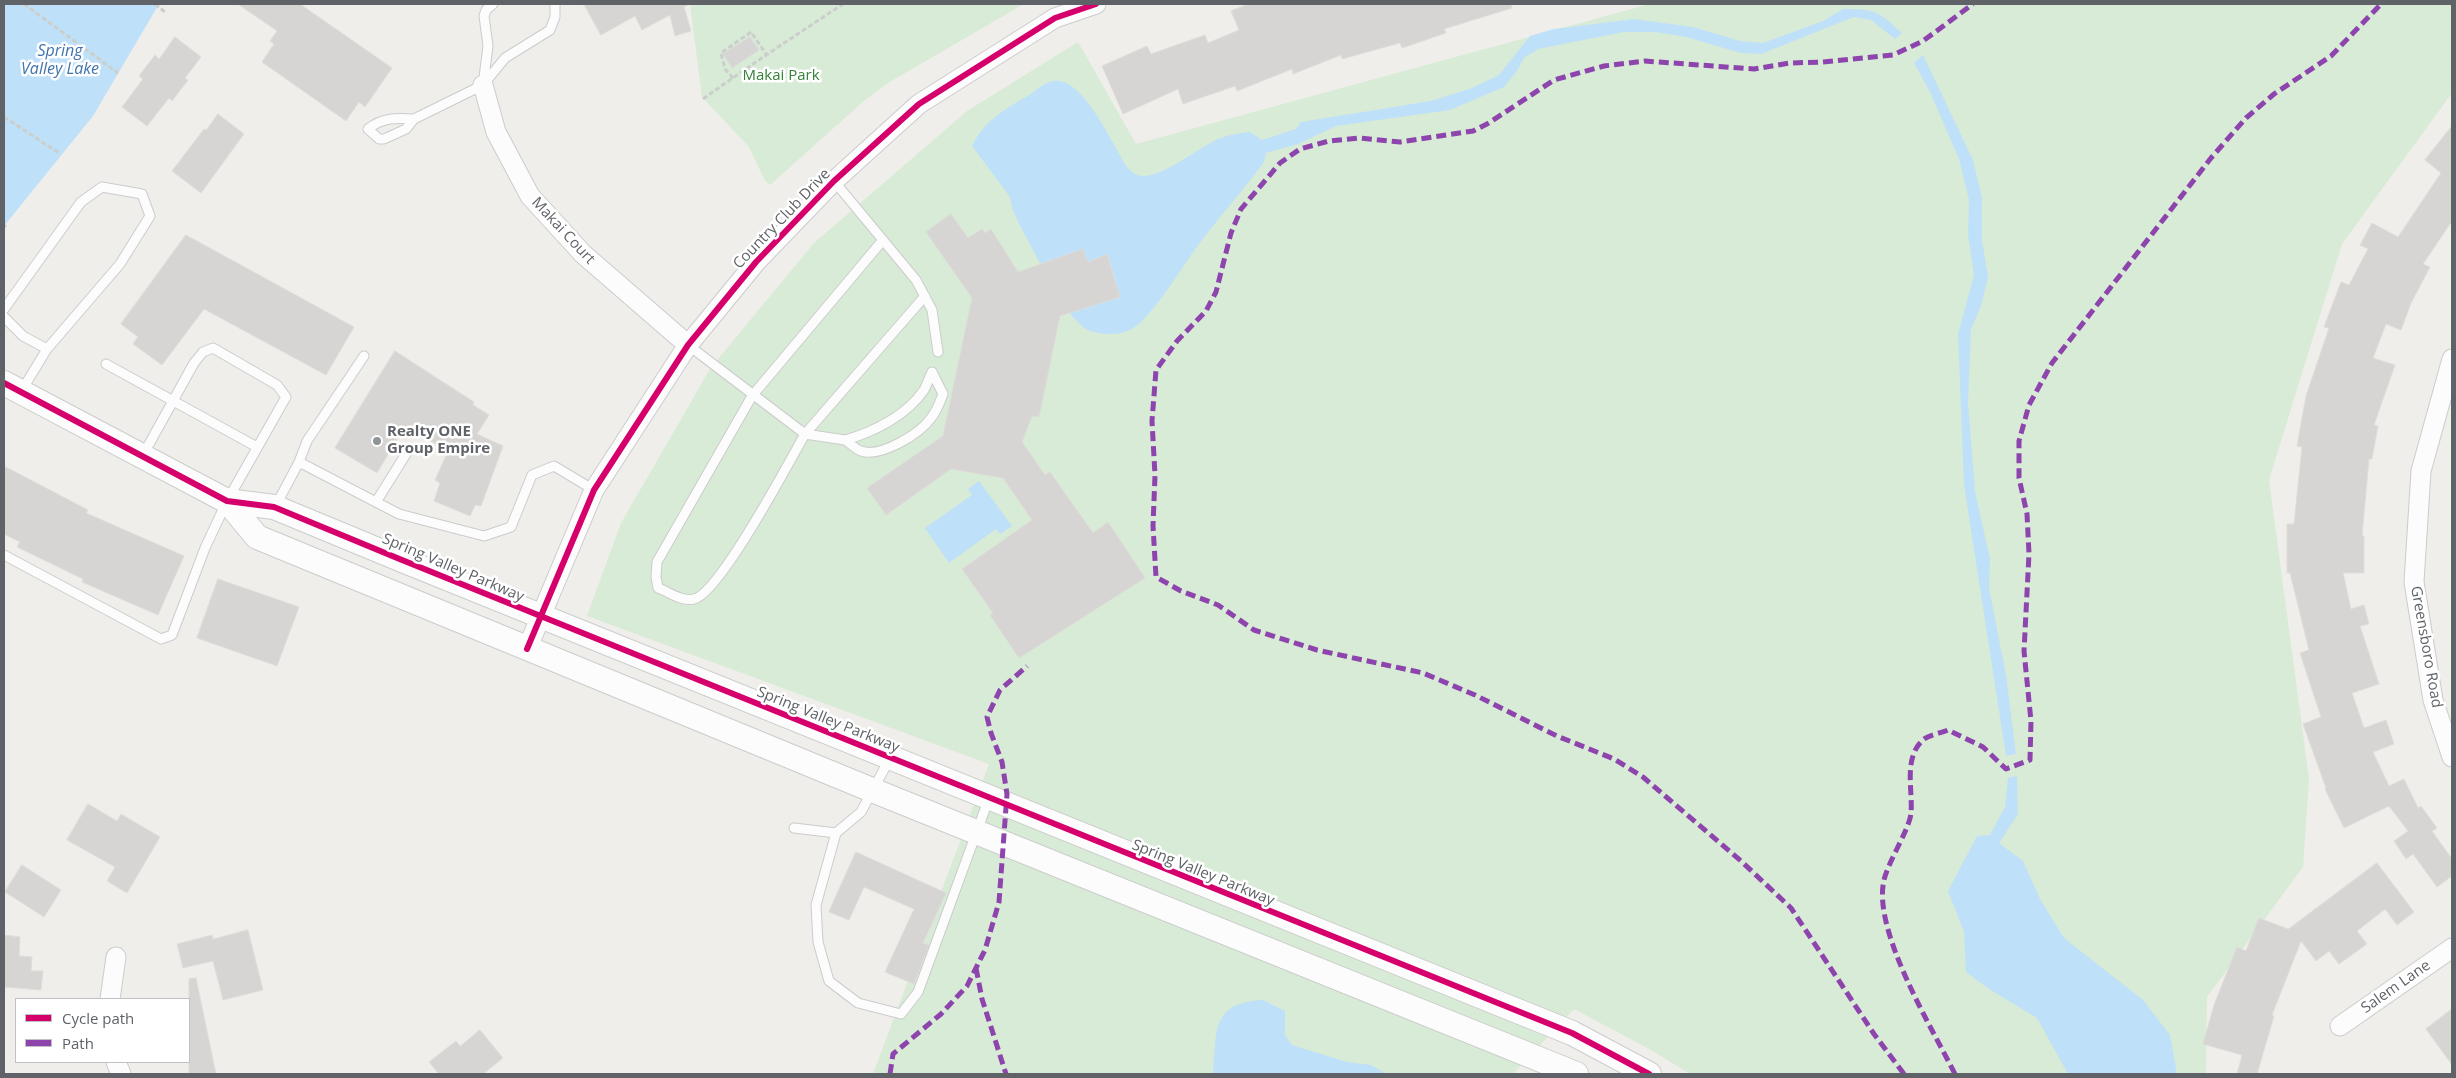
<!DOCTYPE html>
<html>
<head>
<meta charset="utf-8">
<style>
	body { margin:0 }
	#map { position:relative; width:2456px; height:1078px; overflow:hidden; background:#efeeea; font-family:"Open Sans",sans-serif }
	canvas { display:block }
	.frame { position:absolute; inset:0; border:5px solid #5f6368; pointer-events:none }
	.legend { position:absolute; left:15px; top:998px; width:175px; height:65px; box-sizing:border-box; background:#fff; border:1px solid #bfc1c3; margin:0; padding:6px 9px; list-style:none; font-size:15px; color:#5f6368 }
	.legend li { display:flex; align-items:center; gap:10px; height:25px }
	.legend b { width:25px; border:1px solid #bfc1c3 }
</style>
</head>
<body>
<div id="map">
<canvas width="2456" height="1078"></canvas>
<div class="frame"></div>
<ul class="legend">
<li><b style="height:6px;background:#d6006c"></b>Cycle path</li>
<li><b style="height:6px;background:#8e44ad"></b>Path</li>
</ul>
</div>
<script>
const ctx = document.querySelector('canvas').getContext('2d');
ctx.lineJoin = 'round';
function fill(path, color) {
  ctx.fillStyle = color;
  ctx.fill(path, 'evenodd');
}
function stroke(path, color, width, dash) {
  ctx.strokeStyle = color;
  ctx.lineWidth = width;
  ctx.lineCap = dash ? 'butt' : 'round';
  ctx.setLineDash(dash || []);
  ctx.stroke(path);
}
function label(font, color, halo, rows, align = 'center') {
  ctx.font = font + ' "Open Sans",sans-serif';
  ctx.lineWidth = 5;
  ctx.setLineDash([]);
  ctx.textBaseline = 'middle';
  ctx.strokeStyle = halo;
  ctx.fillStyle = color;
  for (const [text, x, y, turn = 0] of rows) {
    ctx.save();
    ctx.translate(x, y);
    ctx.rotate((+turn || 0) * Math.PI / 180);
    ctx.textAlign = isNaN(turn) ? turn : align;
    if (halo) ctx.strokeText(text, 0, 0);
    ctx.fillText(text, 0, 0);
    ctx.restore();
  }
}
const green = new Path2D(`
	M690 4H1024L888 83 865 100 770 185 765 181 749 147 702 97Z
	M1650 4H2452V93L2342 244 2269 480 2309 779 2303 867 2207 997 2206 1074H1690L1651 1050 1574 1009 1513 1074H873L989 764 587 616 621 523 710 369 813 244 967 111 1078 42 1136 144Z`);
const water = new Path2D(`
	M4 4H159L93 116 4 226Z
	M1843 9C1876 9 1878 11 1902 33L1895 39 1871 20 1854 17 1761 54 1741 53 1686 37 1655 32H1624L1538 49 1524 58 1517 71 1504 87 1450 110 1336 126 1298 144 1266 153 1264 162C1243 191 1218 218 1196 248 1182 267 1150 321 1130 330 1118 336 1098 335 1086 329 1064 316 1033 248 1019 224L1012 208 1010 197 972 146C983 123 1003 110 1024 98 1034 93 1043 82 1054 81 1083 76 1113 146 1127 167 1132 172 1136 176 1143 176 1162 177 1199 148 1216 140 1227 135 1239 133 1250 132L1262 140 1296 129 1301 122 1431 101 1472 88 1499 75 1530 36 1554 29 1634 19 1693 27 1740 41 1763 43 1823 21Z
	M1923 55 1973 160 1982 198V240L1988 277 1981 306 1971 329 1968 403 1975 491 1990 559 1989 588 2006 675 2016 754 2006 756 1964 485 1958 334 1974 275 1968 235 1969 200 1959 159 1930 92 1914 63Z
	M979 481 1012 526 1000 534 996 529 949 563 925 528 972 495 968 489Z
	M2017 776 2018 814 1999 843 2023 861 2040 899 2064 938 2143 1000 2170 1035 2177 1074H2068L2037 1018 1989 989 1966 972 1964 932 1948 891 1977 836 1990 835 2005 807 2008 778Z
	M1263 1000 1285 1011V1035L1292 1045 1347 1062 1371 1065 1387 1074H1213C1217 1031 1210 1003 1263 1000Z`);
const building = new Path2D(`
	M238 4H300L392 68 365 107 359 102 346 121 262 62 274 44 270 41 277 31Z
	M584 4H690L684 7 691 31 675 36 670 15 642 30 635 16 601 35Z
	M1249 4H1511L1512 8 1444 29 1446 33 1402 48 1400 43 1342 59 1341 55 1293 74 1292 69 1237 91 1235 86 1183 104 1178 89 1123 114 1102 66 1147 46 1151 54 1205 35 1208 43 1239 30 1231 11Z
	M175 37 201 57 185 78 188 80 172 101 169 98 147 126 122 107 143 79 139 76 155 55 159 59Z
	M750 37 759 50 732 68 723 54Z
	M218 114 244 134 201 193 172 171 204 129 206 130Z
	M2452 126V221L2423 264 2430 267 2411 303 2401 330 2386 324 2373 358 2395 365 2374 425 2378 426 2372 459H2369L2362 536H2364V573H2343L2351 609 2364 605 2369 624 2360 626 2379 684 2352 693 2364 728 2386 720 2394 744 2373 752 2389 786 2404 779 2418 808 2421 806 2437 828 2432 831 2452 859V876L2437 887 2413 854 2406 859 2394 841 2408 831 2389 806 2344 828 2325 789 2326 788 2303 724 2321 717 2300 653 2309 650 2290 573H2287V524H2294L2302 447 2297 446 2306 396 2329 328 2324 327 2341 282 2349 285 2368 249 2360 245 2372 223 2398 237 2441 173 2425 160Z
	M951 214 968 238 982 229 985 233 991 229 1018 272 1083 249 1088 262 1107 254 1120 297 1060 316 1039 417 1032 416 1022 442 1045 475 1050 472 1093 533 1108 522 1145 578 1019 658 990 615 993 613 962 569 1032 520 1003 478 951 469 886 515 867 488 943 436 972 298 926 232Z
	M186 235 354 327 326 375 204 309 162 365 133 344 138 337 121 324Z
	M395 351 474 402 473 405 489 415 477 434 503 446 481 506 475 505 470 516 434 501 440 483 435 480 448 451 405 426 377 473 335 448Z
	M4 466 88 510 86 513 184 556 158 615 82 582 83 579 17 547 20 542 4 534Z
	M218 579 299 607 277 666 197 638Z
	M88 804 117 821 121 814 160 837 127 893 107 881 115 867 67 840Z
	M856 852 946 893 923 943 929 945 914 984 885 972 914 909 864 887 849 920 829 912Z
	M2377 863 2414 912 2397 925 2385 909 2357 931 2367 944 2339 964 2329 951 2316 961 2301 941 2272 1015 2274 1016 2257 1074H2237L2242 1055 2203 1044 2214 1005 2237 947 2246 951 2259 918 2288 929Z
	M22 865 61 890 44 917 5 892Z
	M248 930 263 990 223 1000 213 961 183 968 177 944 212 935 213 939Z
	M4 935 20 937 19 956 32 957 31 971H43L41 990 4 987Z
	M196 978 216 1074H189V979Z
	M2452 1009V1065L2426 1029Z
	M480 1030 503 1058 483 1074H439L429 1062 456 1041 460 1046Z`);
const path = new Path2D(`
	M24 4 118 73
	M155 4 165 12
	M733 78 725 69 721 53 751 32 766 54
	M703 99C749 66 796 35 843 4
	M4 117 59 153
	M4 225 6 227`);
const service = new Path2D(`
	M483 85 488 46 484 16 486 10 493 4
	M414 119C397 118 383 117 368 129L379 139H384L406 129 414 119 483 85 505 58 550 30 555 17V4
	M834 181 916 280 932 310 938 352
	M4 309 81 202 102 187 142 194 150 216 120 264 47 349 22 390
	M4 317 23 336 47 349
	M688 345 805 434 925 296
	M106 364 257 447
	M932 372 943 394C940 402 937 411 931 418 920 434 880 458 861 451 855 449 850 443 845 440 874 432 907 415 924 390 927 385 929 378 932 372Z
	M845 440 805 434C789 462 720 593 694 599 682 602 669 592 658 588L656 577 657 562 752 396 883 240
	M299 462 399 514 484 536 511 527 532 475 554 466 594 490
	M376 502 406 454
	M275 507 299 462 307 441 364 356
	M4 555 161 639 172 635 205 548 227 501 286 397 277 385 213 348 203 352 194 363 143 455
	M794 828 836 833 861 812 889 760
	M836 833 816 905 818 942 829 981 858 1003 901 1014 918 992 988 801`);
const minor = new Path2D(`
	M483 85 496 132 530 196 583 254 688 345
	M2452 359 2421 471 2414 582 2433 700 2452 757
	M527 649 594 490 688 345 756 262 834 181 919 104 1055 18 1096 4
	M110 999 116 957
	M2340 1026 2452 948
	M116 1062 121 1074`);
const tertiary = new Path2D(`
	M4 383 227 501 274 507C705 686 1138 860 1572 1033L1649 1074
	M227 501 257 537 872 790 1576 1074`);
const quiet = new Path2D(`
	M976 968 982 999 1006 1074
	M890 1074 893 1054 941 1014 967 986 985 950 999 902 1007 794 1002 762 991 733 987 717 1000 690 1027 666
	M1904 1074 1874 1034 1791 908 1741 861 1643 777 1614 759 1557 736 1475 695 1423 673 1317 650 1254 630 1218 605 1181 591 1156 577 1153 526 1155 475 1152 421 1156 370 1177 341 1206 311 1216 292 1231 233 1241 209 1280 163 1300 149 1329 141 1360 138 1400 142 1473 131 1487 124 1554 80 1604 66 1645 61 1754 69 1790 63 1823 62 1893 55 1923 41 1973 4
	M1955 1074C1932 1028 1872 930 1884 880 1888 862 1910 828 1911 813 1913 790 1903 758 1923 740 1928 735 1941 733 1948 730L1983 747 2006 769 2030 760 2031 721 2024 651 2029 554 2027 514 2019 478V441L2029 405 2052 363 2211 158 2246 118 2274 94 2331 56 2381 4`);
const cycleway = new Path2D(`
	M4 383 227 501 274 507C705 686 1138 860 1572 1033L1649 1074
	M527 649 594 490 688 345 756 262 834 181 919 104 1055 18 1096 4`);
const markers = [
	[377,441,5,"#919496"]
];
const parkNames = [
	["Makai Park",781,76]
];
const streetNames = [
	["Country Club Drive",782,219,-46],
	["Makai Court",563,231,47],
	["Spring Valley Parkway",453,568,23],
	["Greensboro Road",2426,647,80],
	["Spring Valley Parkway",828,720,22],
	["Spring Valley Parkway",1203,873,22],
	["Salem Lane",2396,987,-35]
];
const poiNames = [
	["Realty ONE",387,432],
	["Group Empire",387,449]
];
const waterNames = [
	["Spring",60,51],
	["Valley Lake",60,69]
];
fill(green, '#d8ebd6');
fill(water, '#bfe0f9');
fill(building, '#d6d5d3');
stroke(building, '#deddd9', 1);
stroke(service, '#cbcccc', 11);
stroke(minor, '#cbcccc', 21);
stroke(tertiary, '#cbcccc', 26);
stroke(path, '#cacfcc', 3, [5, 2.5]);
stroke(service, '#fdfcfc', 9);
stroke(minor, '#fdfcfc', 19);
stroke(tertiary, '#fdfcfc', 24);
stroke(quiet, '#8e44ad', 5, [10, 5]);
stroke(cycleway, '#d6006c', 6);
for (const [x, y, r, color] of markers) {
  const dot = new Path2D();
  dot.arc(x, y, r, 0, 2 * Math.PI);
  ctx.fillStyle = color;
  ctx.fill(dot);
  stroke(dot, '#fff', 2);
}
label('15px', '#348238', '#fff', parkNames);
label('15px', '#5f6368', '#fff', streetNames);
label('bold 15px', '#5f6368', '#fff', poiNames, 'left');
label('italic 16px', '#4174aa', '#fff', waterNames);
</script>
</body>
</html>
